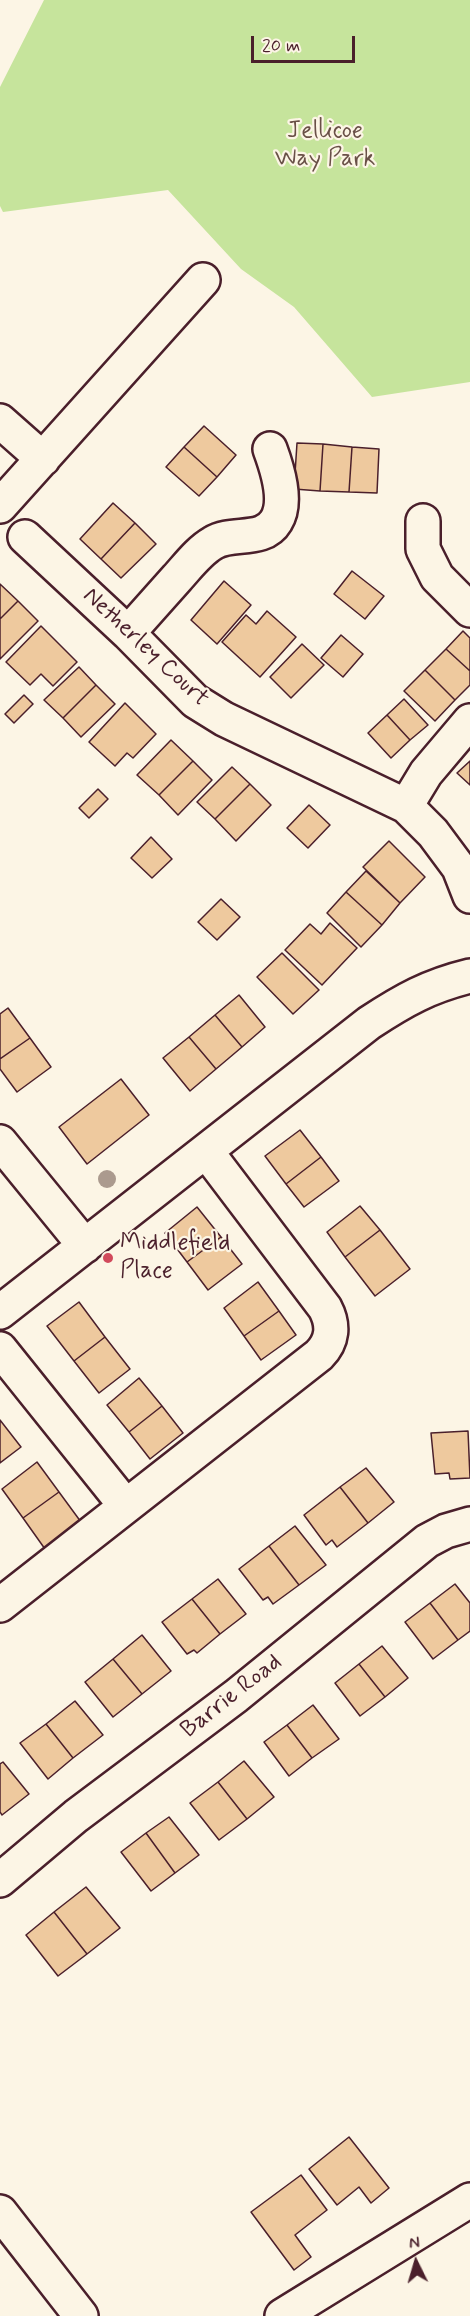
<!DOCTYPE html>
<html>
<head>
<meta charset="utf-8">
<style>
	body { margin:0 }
	#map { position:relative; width:470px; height:2316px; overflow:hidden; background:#fcf5e5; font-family:Mynerve,sans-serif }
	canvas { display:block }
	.north { position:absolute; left:386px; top:2232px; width:60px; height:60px; -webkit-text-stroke:4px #fcf5e5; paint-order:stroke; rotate:355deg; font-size:16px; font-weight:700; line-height:24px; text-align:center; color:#4a1f2b }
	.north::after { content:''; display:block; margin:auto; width:21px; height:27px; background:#4a1f2b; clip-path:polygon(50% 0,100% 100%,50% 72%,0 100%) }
	.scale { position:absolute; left:251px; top:36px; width:104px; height:27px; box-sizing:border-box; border:3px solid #4a1f2b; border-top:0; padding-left:8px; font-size:18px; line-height:21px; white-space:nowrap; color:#4a1f2b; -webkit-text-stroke:4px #fcf5e5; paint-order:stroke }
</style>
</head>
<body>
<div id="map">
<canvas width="470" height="2316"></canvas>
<div class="north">N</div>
<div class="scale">20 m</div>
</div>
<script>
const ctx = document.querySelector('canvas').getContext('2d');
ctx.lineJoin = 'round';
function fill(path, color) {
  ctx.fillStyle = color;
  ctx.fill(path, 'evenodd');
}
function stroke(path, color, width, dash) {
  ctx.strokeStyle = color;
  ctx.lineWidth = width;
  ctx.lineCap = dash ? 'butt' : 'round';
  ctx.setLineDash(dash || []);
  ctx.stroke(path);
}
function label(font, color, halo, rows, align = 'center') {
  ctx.font = font + ' Mynerve,sans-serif';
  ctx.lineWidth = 4.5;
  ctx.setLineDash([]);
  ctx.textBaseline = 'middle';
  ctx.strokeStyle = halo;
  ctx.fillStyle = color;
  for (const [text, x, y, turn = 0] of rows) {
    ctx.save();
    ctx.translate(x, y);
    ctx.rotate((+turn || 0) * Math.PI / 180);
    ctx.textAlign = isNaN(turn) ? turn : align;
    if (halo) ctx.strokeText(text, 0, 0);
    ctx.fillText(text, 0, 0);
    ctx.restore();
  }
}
const green = new Path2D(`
	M44 0H470V382L372 397 294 307 241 269 168 190 3 212 0 206V87Z`);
const building = new Path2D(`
	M204 426 236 455 217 477 184 447Z
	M297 443 323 444 320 491 294 489Z
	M323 444 352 447 349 492 320 491Z
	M184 447 217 477 199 496 166 467Z
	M352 447 379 449 377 493 349 492Z
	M113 503 135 523 101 559 80 539Z
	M135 523 156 544 121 578 101 559Z
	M352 571 384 596 365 619 334 594Z
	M224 581 251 605 217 644 191 620Z
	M0 584 18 601 0 619Z
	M18 601 38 621 0 659V619Z
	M267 611 296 637 260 677 222 642 246 615 256 624Z
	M41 626 77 662 53 686 41 674 30 685 6 662Z
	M463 631 470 638V671L446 649Z
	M341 635 363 654 343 677 321 658Z
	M302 644 324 665 291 698 270 677Z
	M446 649 470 671V685L455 700 425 670Z
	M79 667 96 685 63 718 44 700Z
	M425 670 455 700 435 721 404 691Z
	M96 685 115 704 81 737 63 718Z
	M24 695 33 704 14 723 5 714Z
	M404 699 428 725 410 740 387 715Z
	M125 703 156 734 133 758 127 753 115 766 89 742Z
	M387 715 410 740 391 758 368 733Z
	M171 740 193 761 159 795 137 775Z
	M193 761 212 780 178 815 159 795Z
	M470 761V785L457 773Z
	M232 767 250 784 215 819 197 802Z
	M250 784 271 805 236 841 215 819Z
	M98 789 108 799 89 818 79 808Z
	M309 805 330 825 308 848 287 828Z
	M151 837 172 859 152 878 131 858Z
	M389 841 425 877 400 903 363 867Z
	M366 871 400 903 382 925 346 892Z
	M346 892 382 925 361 947 327 913Z
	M221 899 240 917 217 940 198 922Z
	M330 923 357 948 322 985 285 950 310 924 321 934Z
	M282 953 319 990 293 1014 257 977Z
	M239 995 265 1027 242 1047 215 1015Z
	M8 1008 30 1038 0 1059V1014Z
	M215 1015 242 1047 216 1069 189 1037Z
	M189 1037 216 1069 190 1091 163 1058Z
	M30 1038 51 1067 17 1092 0 1069V1059Z
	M121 1079 149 1115 87 1164 59 1127Z
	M300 1130 321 1157 286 1184 265 1156Z
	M321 1157 339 1181 304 1207 286 1184Z
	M360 1206 380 1230 345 1257 327 1232Z
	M197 1207 221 1237 187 1262 165 1233Z
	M380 1230 410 1269 375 1296 345 1257Z
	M221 1237 242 1264 208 1290 187 1262Z
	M258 1282 279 1311 244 1336 224 1308Z
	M79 1302 105 1337 74 1361 47 1326Z
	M279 1311 296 1335 261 1360 244 1336Z
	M105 1337 130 1369 99 1393 74 1361Z
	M139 1378 162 1406 129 1432 107 1405Z
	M162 1406 183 1433 150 1459 129 1432Z
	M0 1420 21 1447 0 1463Z
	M468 1431 470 1478 450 1479 449 1473 435 1474 431 1433Z
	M37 1462 59 1492 23 1518 2 1489Z
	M366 1468 394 1502 368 1523 340 1487Z
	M340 1487 368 1523 337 1547 332 1540 326 1545 304 1515Z
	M59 1492 81 1522 45 1549 23 1518Z
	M295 1526 326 1565 299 1585 269 1546Z
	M269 1546 299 1585 273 1604 268 1597 263 1600 239 1569Z
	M218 1579 246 1614 220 1634 192 1599Z
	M455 1584 470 1603V1631L458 1640 430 1603Z
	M192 1599 220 1634 197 1653 194 1650 187 1654 162 1622Z
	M430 1603 458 1640 433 1659 405 1622Z
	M142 1635 171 1671 142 1694 113 1659Z
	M382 1646 408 1678 385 1697 359 1664Z
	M113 1659 142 1694 113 1717 85 1682Z
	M359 1664 385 1697 360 1716 335 1683Z
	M75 1701 103 1735 73 1758 46 1724Z
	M313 1705 339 1739 312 1758 287 1725Z
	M46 1724 73 1758 48 1779 20 1743Z
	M287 1725 312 1758 289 1776 264 1742Z
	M244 1761 274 1797 247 1819 218 1782Z
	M3 1762 29 1794 2 1815 0 1812V1764Z
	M218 1782 247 1819 219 1840 190 1803Z
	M169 1817 199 1855 175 1873 146 1833Z
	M146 1833 175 1873 151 1891 121 1852Z
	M86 1887 120 1928 87 1954 54 1912Z
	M54 1912 87 1954 58 1976 26 1935Z
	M349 2137 389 2188 371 2203 359 2187 337 2205 309 2169Z
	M301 2175 327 2210 295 2235 311 2257 294 2270 251 2212Z`);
const minor = new Path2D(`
	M0 421 43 459
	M0 506 203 280
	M423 521V549L437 577 470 610
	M25 537 128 633 195 701 224 719 406 806 433 833 459 868 470 896
	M128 633C144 615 161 596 177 578 188 566 199 551 213 543 232 531 263 543 276 521 288 502 277 468 270 449
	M406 806 426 773 470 721
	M0 1142 85 1246
	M0 1312 369 1023C404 1000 429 986 470 976
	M0 1349 125 1505
	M0 1605 319 1355C333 1341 334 1325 325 1308L206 1151
	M0 1880 76 1816 236 1696 427 1541 446 1531 470 1524
	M0 2212 81 2316
	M282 2316 470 2200`);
const trees = [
	[107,1179]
];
const markers = [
	[108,1258,6,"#d1495b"]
];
const parkNames = [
	["Jellicoe",325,132],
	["Way Park",325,160]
];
const streetNames = [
	["Netherley Court",145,648,43],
	["Barrie Road",232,1697,-38]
];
const poiNames = [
	["Middlefield",120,1244],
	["Place",120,1272]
];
fill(green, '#c6e49c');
fill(building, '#eec99e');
stroke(building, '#4a1f2b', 1.5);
stroke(minor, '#4a1f2b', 38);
stroke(minor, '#fcf5e5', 33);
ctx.fillStyle = '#ab9a8e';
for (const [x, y] of trees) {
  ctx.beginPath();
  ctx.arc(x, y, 9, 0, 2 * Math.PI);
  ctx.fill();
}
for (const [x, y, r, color] of markers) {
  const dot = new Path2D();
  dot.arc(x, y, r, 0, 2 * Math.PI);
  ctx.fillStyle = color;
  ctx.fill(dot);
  stroke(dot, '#fcf5e5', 2);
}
label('24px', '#695047', '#fcf5e5', parkNames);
label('24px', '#4a1f2b', '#fcf5e5', streetNames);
label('24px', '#4a1f2b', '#fcf5e5', poiNames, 'left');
</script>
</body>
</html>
